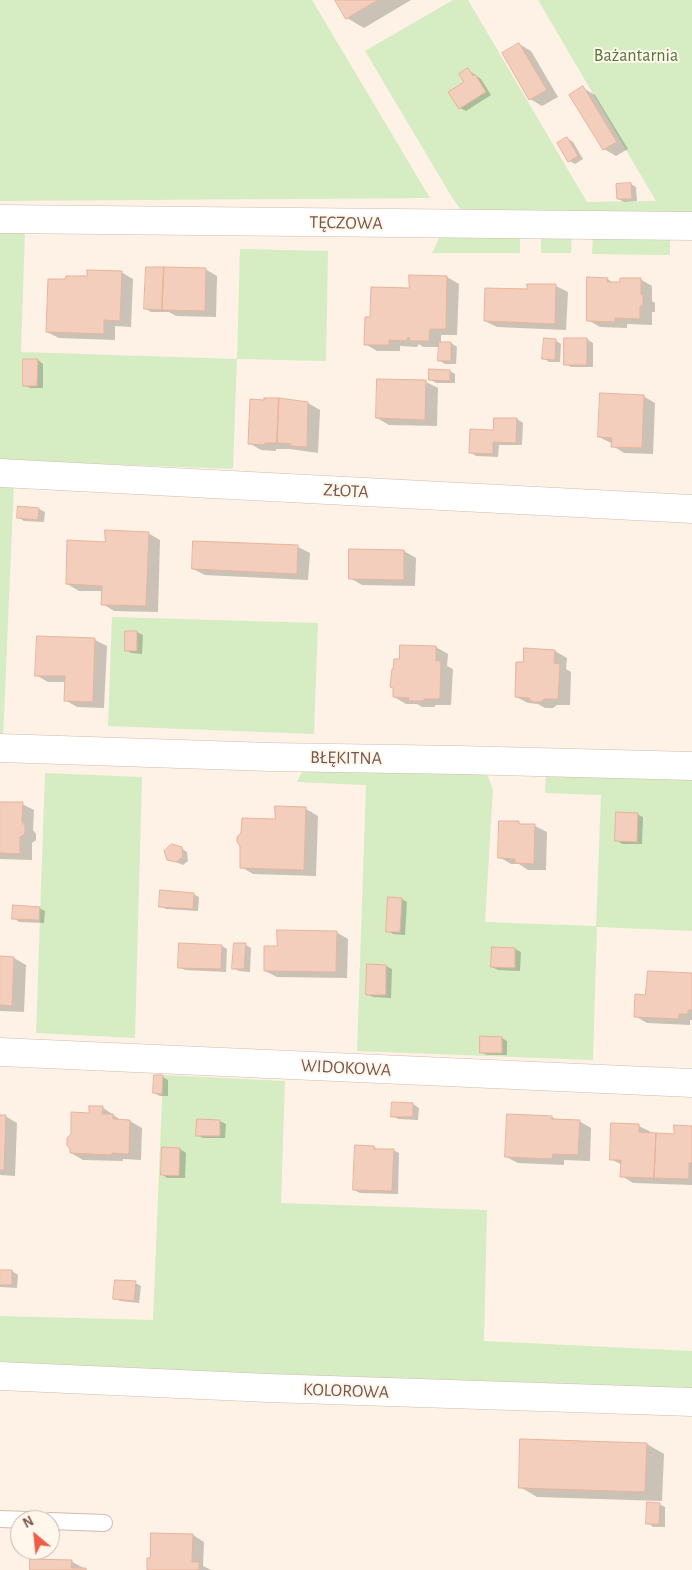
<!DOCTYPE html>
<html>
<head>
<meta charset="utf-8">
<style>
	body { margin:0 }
	#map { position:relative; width:692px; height:1570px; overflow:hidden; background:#fdf2e5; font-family:"Alegreya Sans",sans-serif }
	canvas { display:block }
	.north { position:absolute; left:10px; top:1510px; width:50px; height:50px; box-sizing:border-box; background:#fff6ec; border:1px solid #c9b6ab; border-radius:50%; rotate:332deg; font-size:14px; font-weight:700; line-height:20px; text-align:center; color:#785649 }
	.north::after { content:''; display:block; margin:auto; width:18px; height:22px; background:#ec5f45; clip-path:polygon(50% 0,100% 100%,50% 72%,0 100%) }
</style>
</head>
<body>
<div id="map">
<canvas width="692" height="1570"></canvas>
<div class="north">N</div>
</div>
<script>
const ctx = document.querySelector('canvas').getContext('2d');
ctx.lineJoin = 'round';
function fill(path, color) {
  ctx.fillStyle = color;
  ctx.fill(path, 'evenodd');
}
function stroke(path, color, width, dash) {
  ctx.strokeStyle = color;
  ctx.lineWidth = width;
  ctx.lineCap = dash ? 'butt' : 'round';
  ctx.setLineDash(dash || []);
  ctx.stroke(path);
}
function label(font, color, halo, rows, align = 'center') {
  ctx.font = font + ' "Alegreya Sans",sans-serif';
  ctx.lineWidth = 4;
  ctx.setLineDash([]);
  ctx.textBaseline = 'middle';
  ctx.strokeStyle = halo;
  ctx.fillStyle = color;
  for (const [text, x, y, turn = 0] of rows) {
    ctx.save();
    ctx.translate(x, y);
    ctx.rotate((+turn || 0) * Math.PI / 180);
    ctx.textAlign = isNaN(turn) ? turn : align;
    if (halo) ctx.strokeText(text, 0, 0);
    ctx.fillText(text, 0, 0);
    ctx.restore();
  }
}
const green = new Path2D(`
	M0 0H312L430 198 0 201Z
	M453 0H468L587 202 656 201 538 0H692V217L465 215 453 199 365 51Z
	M0 231H25L21 352 237 359 240 249 328 251 326 361 237 359 233 469 0 460Z
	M441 234 520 235V253H432Z
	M541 235 572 236 571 253H541Z
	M593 237 670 239V255L592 254Z
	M0 483 14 484 3 738H0Z
	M112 617 318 623 314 734 108 726Z
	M320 767 486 771 493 790 485 922 596 926 601 795 545 793 546 772 692 777V931L597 927 593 1060 357 1051 366 785 297 782 302 772Z
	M45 773 142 777 135 1038 36 1033Z
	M163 1075 285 1081 281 1203 487 1210 484 1341 692 1351V1392L0 1367V1316L153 1320Z`);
const shadow = new Path2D(`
	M337 0H411L364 28 347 18Z
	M519 44 531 51 558 97 542 106 530 99 503 53Z
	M468 70 481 79 491 95 466 111 460 108Z
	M583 88 595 95 628 149 616 156 604 149 571 95Z
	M567 138 573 142 583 159 575 164 569 161Z
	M631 184 636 187 637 201 624 202 618 199Z
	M205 269 217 276 216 317 176 316 169 312H151L146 309Z
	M121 272 133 279 131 327 115 326V340L59 338 47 332 88 278Z
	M447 277 459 284 457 335H441V343H451L457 347 456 364H445L439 360 440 347H423L419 344 417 347 400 346V351H377L365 344 371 318 410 289Z
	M607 279 614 283 640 279 652 286V301L655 303V312H652V325L627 324V328L600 327 588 320Z
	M556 286 568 292 566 330 497 327 485 321Z
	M587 339 593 343V367H571L566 364Z
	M555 340 561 344 560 362H549L544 358Z
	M38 360 43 364V388H30L24 385Z
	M450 371 455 374V383H436L430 379Z
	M378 381 426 382 438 388 437 426 389 425 377 418Z
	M643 396 655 403 653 454 624 453 613 446V444L599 437Z
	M279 400 308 403 320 410 318 453 290 449H276V451L261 450 249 443Z
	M517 419 523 423 522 445H499L498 457 476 456 470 452 495 431Z
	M19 507 39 509 45 512 44 522 24 521 18 517Z
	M148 533 160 540 158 612 114 611 103 604V591H79L67 584 106 543Z
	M298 547 310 553 308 580 205 575 193 569Z
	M404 551 416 558 415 586 362 585 350 578Z
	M137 632 143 635 142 654 131 653 126 650Z
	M38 638 95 640 107 646 104 708 77 707 65 700 66 682H48L36 675Z
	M401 646 436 647 448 654 447 666 453 669 451 705H435V707H422L417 704H406L394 697 400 661Z
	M555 651 567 658 566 669 571 672 570 705H557L553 708H545L538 704 528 703 516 697Z
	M0 803 22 804 34 810 33 830 36 834V840L32 843V860L0 859Z
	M276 808 306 809 318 816 316 876 253 874 241 867 276 821Z
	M637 814 643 817 642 844H622L616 840Z
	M518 823 523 825 535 826 547 832 546 870H528L519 864H511L499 857Z
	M181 848 187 852 188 861 183 865 168 859Z
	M193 894 199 897 198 911 166 909 160 906Z
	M402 899 407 902 405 935 393 934 388 931Z
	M39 908 45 911 44 923 19 922 14 918Z
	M336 932 348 939 347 978 277 977 265 971Z
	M246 945 251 948 250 972 239 971 233 968Z
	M222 946 227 949 226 972 185 970 179 967Z
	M493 948 515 949 521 952 520 971 498 970 492 967Z
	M0 957 14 958 26 965 24 1012 0 1011Z
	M386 966 392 969 391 998 373 997 367 994Z
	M692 975V1020H690V1025L647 1023 635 1016 646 996Z
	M502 1038 507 1041V1055H487L481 1052Z
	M163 1077 168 1080V1096H160L154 1093Z
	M393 1104H413L419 1108 418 1120 398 1119 393 1116Z
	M102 1107 122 1121H130L142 1128 141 1160 123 1159V1161L83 1160 71 1153 90 1114Z
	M0 1116H5L17 1123 15 1176 0 1175Z
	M552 1117 556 1120 579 1121 591 1128 590 1161 564 1160V1165L518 1163 506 1157Z
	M220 1121 226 1124 225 1138H203L198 1135Z
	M639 1126 651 1132 650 1134 675 1135 692 1127V1185L633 1183 622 1176V1165L611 1159Z
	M374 1147 379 1150H393L399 1153 398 1194 360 1193 354 1190Z
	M180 1149 186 1153 185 1178H167L162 1174Z
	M0 1271H12L18 1275 17 1288 0 1287Z
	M135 1283 141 1286 139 1303 120 1301 115 1298Z
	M647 1444 664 1454 662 1501 537 1497 520 1487Z
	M659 1504 665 1507V1527H653L648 1523Z
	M193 1535 204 1542 203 1566 211 1570H148Z
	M71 1561 87 1570H31Z`);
const building = new Path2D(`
	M335 0H378L346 19Z
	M519 43 547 90 529 100 502 53Z
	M468 68 473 76 475 74 486 92 459 109 448 92 464 82 459 74Z
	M583 86 617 142 603 150 569 95Z
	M567 137 578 156 568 162 557 143Z
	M631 183 632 199H617L616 184Z
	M146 267H164L162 310 144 309Z
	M164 267 206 268 205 311 162 310Z
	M87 270 122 271 120 321 104 320V334L46 332 48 279H65L66 276H87Z
	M409 275 447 276 446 329H430L429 341H410L409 337 405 341 389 340V345H364L365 317H370L371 287 409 288Z
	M587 277 608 278 607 282H620V278H641V295H643V306H640V319L615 318V322L587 321Z
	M527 284H556L555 324 484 321 485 288 527 289Z
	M544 338 556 339 555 360 542 359Z
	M564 338H587V365H564Z
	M439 342H451V361H438Z
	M23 359H38L37 386H23Z
	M429 369 450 370V381L429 380Z
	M377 379 426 380 425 420 376 418Z
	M600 393 644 395 642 448 611 447 612 438 598 437Z
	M264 398H279L277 443H265V445L248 444 250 399 264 400Z
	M279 398 308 402 307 447 290 446 291 444 277 443Z
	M494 418H517L516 443 493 442V454L469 453 470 429 493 430Z
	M18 506 39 508 38 520 17 518Z
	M105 530 149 532 146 606 101 605 102 586 66 584 67 540 105 542Z
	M193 541 298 545 297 574 192 569Z
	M349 549 404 550V580L349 579Z
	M125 631H137V651H125Z
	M37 636 95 638 93 702 64 701 65 676H35Z
	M400 645 436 646V661H441L440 699H424V701H408L409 698 393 697V688L390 687 392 669H393L394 659H399Z
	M524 648 555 650 554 663 560 664 558 699H544L541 702H532L529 698 515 697 516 662H523Z
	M0 802H23L22 822 25 826V834L20 837V854L0 853Z
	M275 806 306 807 304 870 240 868V846L237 842V837L241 833 242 818 275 819Z
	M616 812 638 813 637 842 615 841Z
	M499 821H519V824H535L534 864 515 863V859L498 858Z
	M172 844 182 847 183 857 176 862 167 860 164 851Z
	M160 890 194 893 193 909 159 907Z
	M388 897 402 898 400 932H386Z
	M13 905 40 907 39 920 12 919Z
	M277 930 337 931 336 972 264 971V946H277Z
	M179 943 222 945 221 969 178 968Z
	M234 943H246L244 969H232Z
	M492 947 515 948V968L491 967Z
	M0 956 14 957 12 1006 0 1005Z
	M367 964 386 965V995H366Z
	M648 971 692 973V1010H688V1014H679L678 1019 634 1017 635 994 645 995Z
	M480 1036 502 1037V1053H480Z
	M154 1075H163L162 1094 153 1093Z
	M392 1102 413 1103V1117H391Z
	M89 1106H103L102 1114H113V1119L130 1120 129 1154 112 1153V1155L70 1153V1149L67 1145V1138L71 1134V1112L89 1113Z
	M507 1114 552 1116V1119L580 1120 578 1155 553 1154 552 1159 505 1157Z
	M0 1115H6L4 1170H0Z
	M197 1119 220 1120V1136H196Z
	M611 1123 639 1124V1132L656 1133 654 1178 620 1177 621 1160H610Z
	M674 1125 692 1126V1163H689V1179L654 1178 656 1133 674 1134Z
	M355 1145 374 1146V1149H394L392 1191 353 1190Z
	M162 1147 180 1148 179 1176 161 1175Z
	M0 1270H12V1285H0Z
	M115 1280 136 1281 134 1301 113 1299Z
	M520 1439 647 1443 645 1492 519 1488Z
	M647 1502 660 1503 659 1524H646Z
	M151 1533 193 1534 192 1562H199V1570H147V1558H150Z
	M30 1559 72 1560 71 1568H86V1570H30Z`);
const service = new Path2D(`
	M0 1519 29 1520
	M50 1521 104 1523`);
const minor = new Path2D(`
	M0 219 692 226
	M0 473 692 509
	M0 748 270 757 459 760 692 766
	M0 1052 692 1083
	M0 1376 268 1388 692 1402`);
const parkNames = [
	["Bażantarnia",636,56]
];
const streetNames = [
	["TĘCZOWA",346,223,1],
	["ZŁOTA",346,491,3],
	["BŁĘKITNA",346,758,1],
	["WIDOKOWA",346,1068,3],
	["KOLOROWA",346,1391,2]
];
fill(green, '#d6ecc3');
fill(shadow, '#0003');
fill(building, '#f4cebc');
stroke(building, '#e7b39b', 1);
stroke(service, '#d2bbad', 18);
stroke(minor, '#d2bbad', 29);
stroke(service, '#fff', 16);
stroke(minor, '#fff', 28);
label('18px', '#52783d', '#fff6ec', parkNames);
label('18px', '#785649', '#fff6ec', streetNames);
</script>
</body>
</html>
